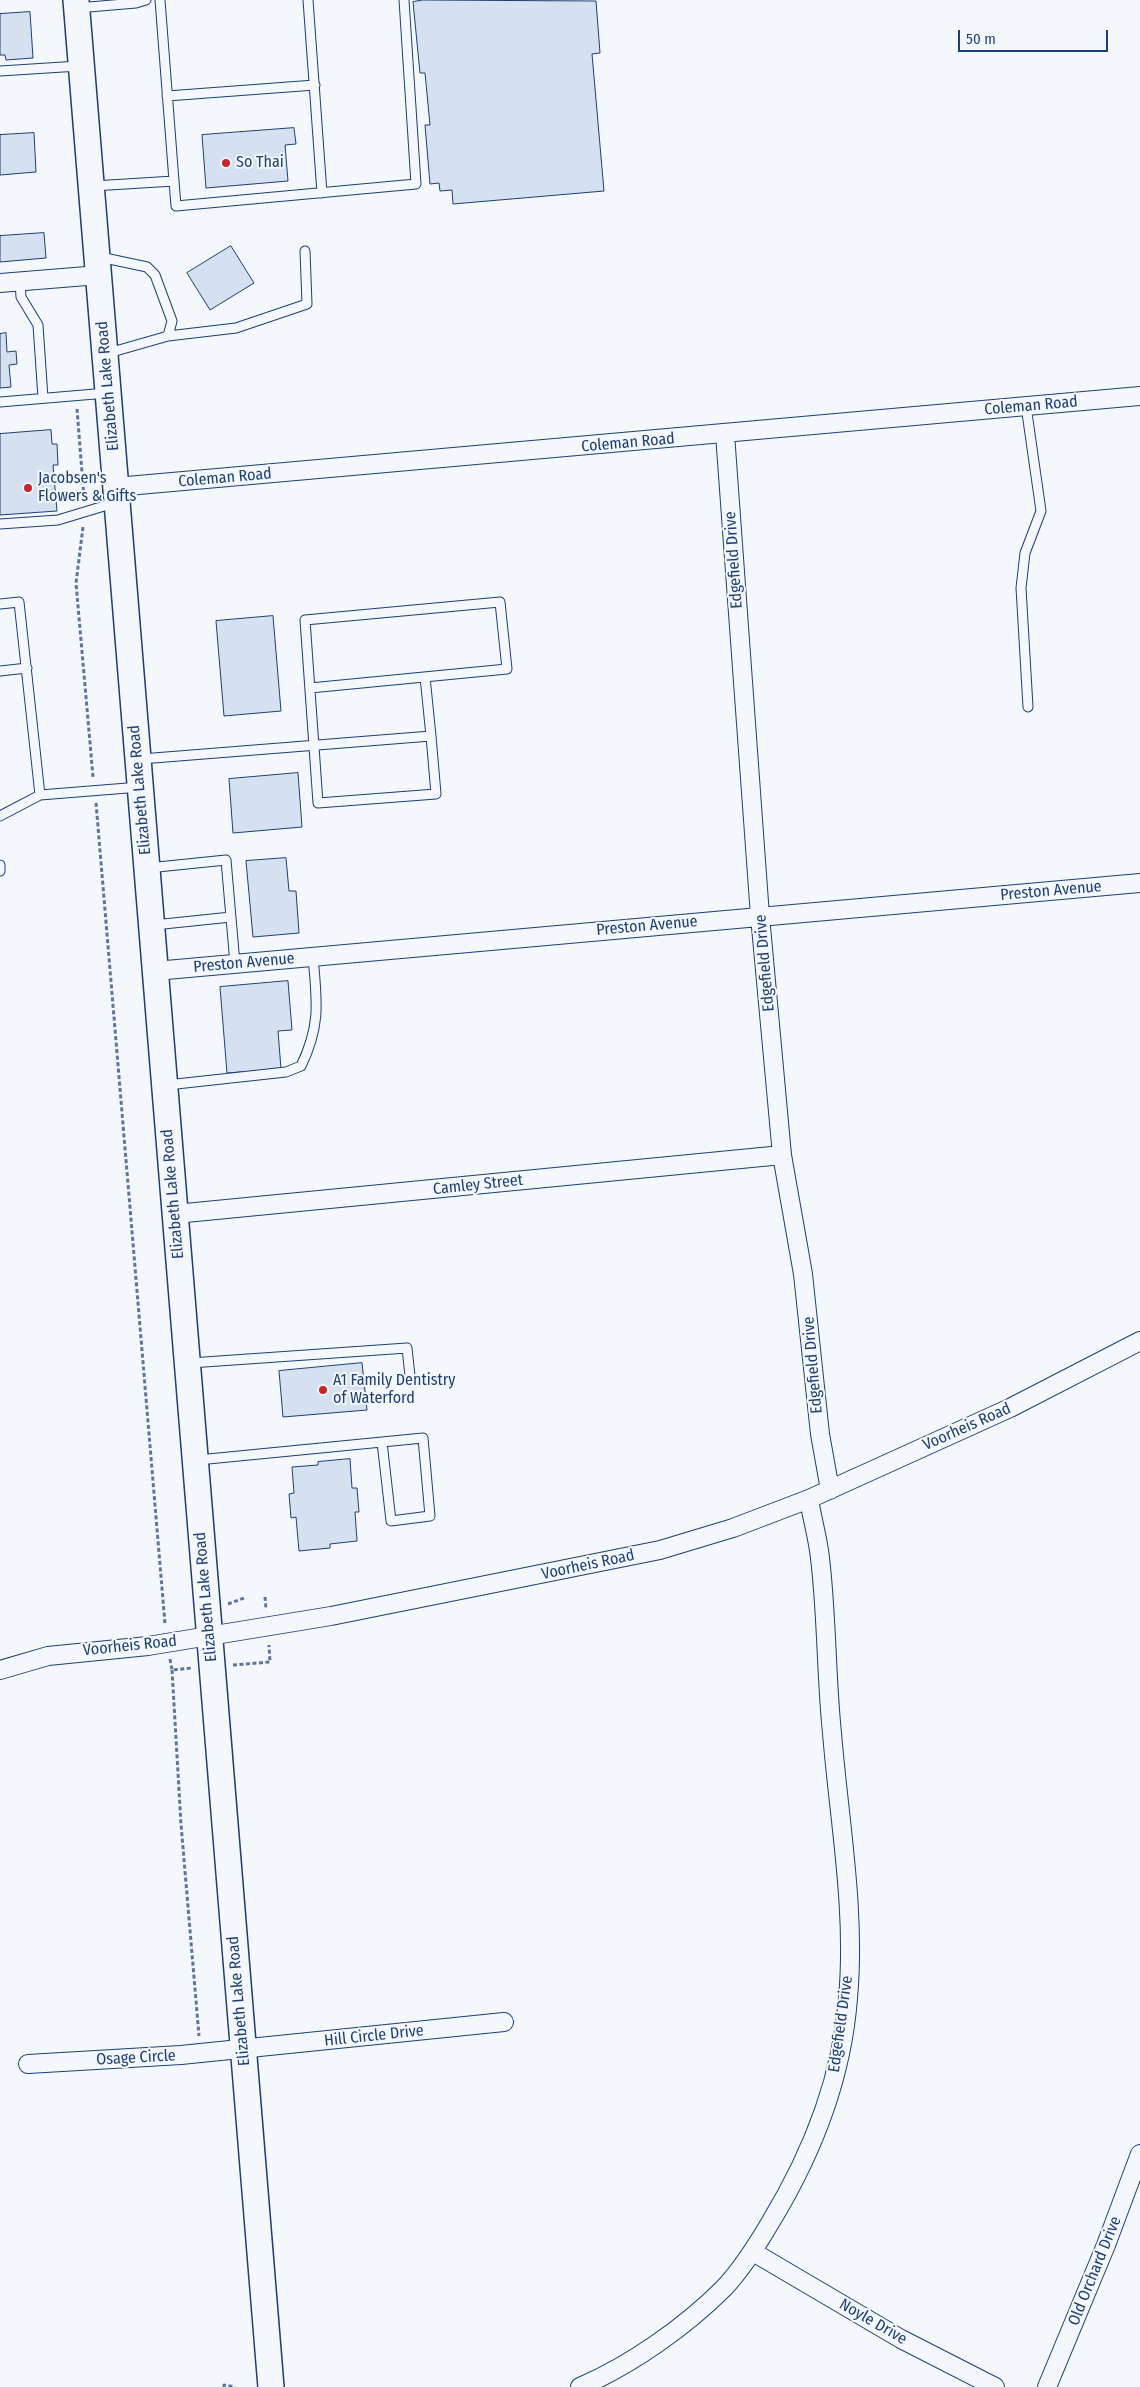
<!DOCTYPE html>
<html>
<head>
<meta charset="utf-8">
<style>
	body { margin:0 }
	#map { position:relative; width:1140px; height:2387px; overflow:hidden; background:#f4f7fb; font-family:"Fira Sans Condensed",sans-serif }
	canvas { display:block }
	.scale { position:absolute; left:958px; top:30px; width:150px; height:22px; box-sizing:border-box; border:2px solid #1d3f73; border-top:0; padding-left:6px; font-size:15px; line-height:18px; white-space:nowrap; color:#1d3f73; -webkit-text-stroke:4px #f4f7fb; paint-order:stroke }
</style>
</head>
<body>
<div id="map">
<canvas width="1140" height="2387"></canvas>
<div class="scale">50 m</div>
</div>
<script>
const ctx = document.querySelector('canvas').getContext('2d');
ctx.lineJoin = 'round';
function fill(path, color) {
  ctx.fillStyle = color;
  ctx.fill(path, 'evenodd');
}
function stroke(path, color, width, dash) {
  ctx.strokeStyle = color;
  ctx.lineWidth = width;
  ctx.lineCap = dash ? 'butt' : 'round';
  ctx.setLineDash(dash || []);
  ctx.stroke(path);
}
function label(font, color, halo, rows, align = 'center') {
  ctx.font = font + ' "Fira Sans Condensed",sans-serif';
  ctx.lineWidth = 4;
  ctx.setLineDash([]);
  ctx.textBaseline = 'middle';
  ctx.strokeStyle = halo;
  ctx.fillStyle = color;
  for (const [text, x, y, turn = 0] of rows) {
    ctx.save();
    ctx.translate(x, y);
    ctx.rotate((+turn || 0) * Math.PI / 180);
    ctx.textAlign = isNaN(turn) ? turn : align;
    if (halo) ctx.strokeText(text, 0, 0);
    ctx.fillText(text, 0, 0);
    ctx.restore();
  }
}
const building = new Path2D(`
	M423 0 596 1 600 53 592 54 604 191 453 204 452 190 440 191 439 183 430 184 425 125H430L425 73H420L413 2Z
	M30 12 33 58 6 60 5 55H0V14Z
	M294 128 296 144 285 145 288 181 206 188 202 135Z
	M34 133 36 172 0 175V135Z
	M44 233 46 258 0 262V236Z
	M231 246 254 283 210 310 187 273Z
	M6 333 7 352 16 351 17 364 9 365 11 387 0 388V334Z
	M51 430 52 444H57L58 465H53L57 511 0 515V434Z
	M273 616 281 711 224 716 216 621Z
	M298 773 302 827 233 833 229 779Z
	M286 858 289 891H296L299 933 253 937 246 861Z
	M288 981 292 1030 278 1031 281 1069 227 1073 220 987Z
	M362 1363 367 1410 283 1417 279 1371Z
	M350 1459 352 1488H357L359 1512H355L357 1541 330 1544V1548L299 1551 296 1517 291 1518 289 1494 294 1493 292 1467 318 1465V1462Z`);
const path = new Path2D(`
	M77 409 84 498
	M83 527 76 583 93 777
	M96 803 165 1624
	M265 1597 266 1609
	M228 1604 244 1598
	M170 1659 172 1670 192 1668
	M233 1665 270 1662 269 1645
	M172 1670 181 1824 199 2036
	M224 2387V2385L235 2387`);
const service = new Path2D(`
	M308 0 322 193
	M77 8 136 3 146 0
	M0 71 79 66
	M167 96 315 85
	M174 181 176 206 416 184 404 0
	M93 186 174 181 160 0
	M100 257 147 267 155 275 172 321 168 336 105 354
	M20 282 21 297 38 325 43 398
	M168 336 236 328 307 304 305 251
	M0 402 107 393
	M1026 406 1041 511 1025 553 1021 588 1028 707
	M0 524 58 520 114 503
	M0 604 19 602 40 795
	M0 671 27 668
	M425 677 431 736
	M141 759 431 736 436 794 318 803 305 620 500 602 507 669 310 688
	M0 816 40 795 140 787
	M0 865V871
	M148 868 226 860 235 964
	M154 925 231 917
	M167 1085 286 1072 301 1066C321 1025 317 1001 313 957
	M190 1363 407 1348 410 1376
	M198 1460 423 1438 430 1516 391 1521 382 1442`);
const minor = new Path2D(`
	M0 283 99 275
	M725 434 760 916 782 1155 803 1274 820 1434 830 1490
	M116 487 1140 396
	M155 971 1140 883
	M175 1214 782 1155
	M0 1670 48 1656 148 1646 331 1616 660 1550 733 1528 809 1499 1010 1408 1140 1341
	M28 2064 181 2055 504 2022
	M753 2252 901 2339 995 2387
	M580 2387C631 2365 685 2327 724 2288 742 2269 757 2245 770 2223 812 2154 842 2079 848 1998 856 1910 839 1820 832 1733 826 1675 827 1616 820 1558 818 1538 812 1519 809 1499
	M1047 2387 1106 2245 1140 2154`);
const secondary = new Path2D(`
	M76 0 271 2387`);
const markers = [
	[226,163,5,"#c62828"],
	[28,488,5,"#c62828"],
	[323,1390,5,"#c62828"]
];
const poiNames = [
	["So Thai",236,163],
	["Jacobsen's",38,479],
	["Flowers & Gifts",38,497],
	["A1 Family Dentistry",333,1381],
	["of Waterford",333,1399]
];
const streetNames = [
	["Elizabeth Lake Road",108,386,-95],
	["Coleman Road",1031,406,-5],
	["Coleman Road",628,443,-5],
	["Coleman Road",225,478,-5],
	["Edgefield Drive",734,560,-94],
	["Elizabeth Lake Road",140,790,-95],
	["Preston Avenue",1051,891,-5],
	["Preston Avenue",647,926,-5],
	["Preston Avenue",244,963,-5],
	["Edgefield Drive",765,963,-95],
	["Camley Street",478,1185,-6],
	["Elizabeth Lake Road",173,1194,-95],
	["Edgefield Drive",813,1365,-95],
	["Voorheis Road",967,1427,-24],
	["Voorheis Road",588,1565,-12],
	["Elizabeth Lake Road",206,1597,-95],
	["Voorheis Road",130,1646,-6],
	["Elizabeth Lake Road",239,2001,-95],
	["Edgefield Drive",841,2024,-82],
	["Hill Circle Drive",374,2036,-6],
	["Osage Circle",136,2058,-3],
	["Old Orchard Drive",1095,2271,-68],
	["Noyle Drive",873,2322,30]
];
fill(building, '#d5e0f0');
stroke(building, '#1d3f73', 1);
stroke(service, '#1d3f73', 11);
stroke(minor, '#1d3f73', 20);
stroke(secondary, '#1d3f73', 28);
stroke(path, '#5e769c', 3, [4, 2.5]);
stroke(service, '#f4f7fb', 9);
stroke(minor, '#f4f7fb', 18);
stroke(secondary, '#f4f7fb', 25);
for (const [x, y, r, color] of markers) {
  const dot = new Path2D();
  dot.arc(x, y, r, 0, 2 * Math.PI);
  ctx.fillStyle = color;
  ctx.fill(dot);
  stroke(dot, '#f4f7fb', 2);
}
label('16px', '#1d3f73', '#f4f7fb', poiNames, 'left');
label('16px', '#1d3f73', '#f4f7fb', streetNames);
</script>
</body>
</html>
